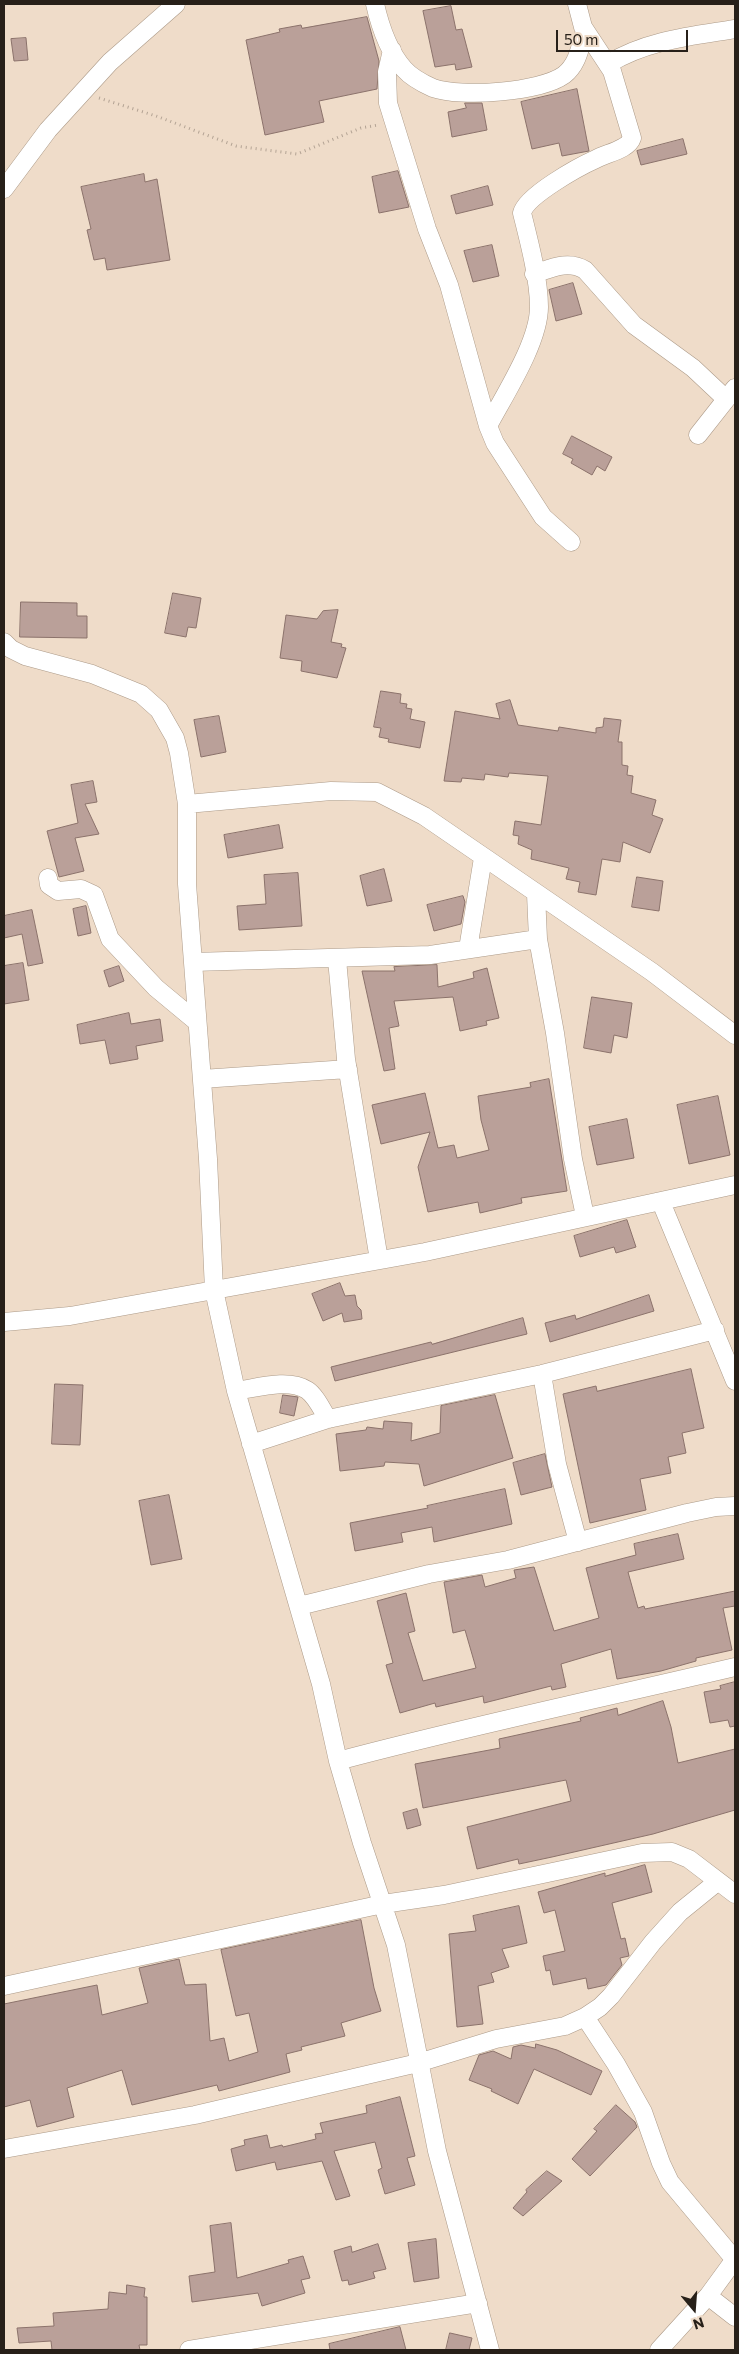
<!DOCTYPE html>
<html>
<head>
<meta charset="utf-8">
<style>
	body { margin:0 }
	#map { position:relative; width:739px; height:2354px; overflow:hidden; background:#efdcc9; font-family:Commissioner,sans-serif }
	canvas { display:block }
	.frame { position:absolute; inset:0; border:5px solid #272019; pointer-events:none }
	.north { position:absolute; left:669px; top:2284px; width:50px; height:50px; -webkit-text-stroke:4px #efdcc9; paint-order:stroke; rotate:162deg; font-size:14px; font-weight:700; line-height:20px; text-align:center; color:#272019 }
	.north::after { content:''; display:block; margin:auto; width:18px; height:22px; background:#272019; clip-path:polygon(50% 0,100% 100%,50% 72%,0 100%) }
	.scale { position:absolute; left:556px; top:30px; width:132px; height:22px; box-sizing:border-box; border:2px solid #272019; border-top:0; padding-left:6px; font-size:15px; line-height:18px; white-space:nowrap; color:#272019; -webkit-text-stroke:4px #efdcc9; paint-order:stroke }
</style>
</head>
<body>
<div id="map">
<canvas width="739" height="2354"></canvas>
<div class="frame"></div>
<div class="north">N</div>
<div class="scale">50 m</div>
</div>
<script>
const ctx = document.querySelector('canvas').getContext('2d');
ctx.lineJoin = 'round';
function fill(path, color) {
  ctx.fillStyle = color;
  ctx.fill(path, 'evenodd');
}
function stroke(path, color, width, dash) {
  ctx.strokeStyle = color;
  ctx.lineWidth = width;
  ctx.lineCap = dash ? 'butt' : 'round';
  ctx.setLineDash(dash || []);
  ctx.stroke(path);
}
const building = new Path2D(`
	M451 6 456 30 462 29 472 67 456 70 455 64 435 67 423 11Z
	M367 17 379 61 377 89 319 101 324 122 265 135 246 40 280 32 279 29 301 25 302 28Z
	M26 38 28 60 14 61 11 39Z
	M577 89 589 151 562 156 559 143 532 149 521 102Z
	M465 103H482L487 130 452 137 448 112 466 108Z
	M683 139 687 154 641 165 637 151Z
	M398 171 409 207 379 213 372 177Z
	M144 174 145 182 157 179 170 260 107 270 105 258 94 260 87 230 91 229 81 187Z
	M488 186 493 205 456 214 451 196Z
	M492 245 499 276 473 282 464 251Z
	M573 283 582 314 556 321 549 290Z
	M572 436 612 457 605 471 597 466 592 475 571 463 573 459 563 454Z
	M173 593 201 598 196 628 188 627 186 637 165 633Z
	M21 602 77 603V616H87V638L20 637Z
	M338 610 331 642 342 644 341 647 346 648 337 678 301 671 302 661 280 658 286 615 317 619 323 611Z
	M381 691 401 694 400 703 407 704 406 708 412 709 410 719 425 722 420 748 388 742 389 739 379 737 381 728 374 727Z
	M510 700 518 725 558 731 559 727 596 733V728L603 727 604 718 621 720 618 742H622V765L628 766 627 775 633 776 631 793 656 800 652 815 663 819 650 853 623 842 620 862 602 859 596 895 578 892 580 882 566 879 569 868 531 859 532 850 518 844 519 836 513 835 515 821 541 825 548 776 509 773 508 777 485 774 484 780 462 778 461 782 444 781 455 711 500 719 496 704Z
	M219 716 226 752 201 757 194 720Z
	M93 781 97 802 85 804 99 834 75 838 84 871 59 877 47 831 78 823 71 785Z
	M279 825 283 848 228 858 224 835Z
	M384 869 392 901 367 906 360 876Z
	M298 873 302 926 239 930 237 906 266 904 264 875Z
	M637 877 663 881 659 911 632 907Z
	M463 896 465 902 461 924 434 931 427 905Z
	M86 906 91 933 78 936 73 909Z
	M32 910 43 963 28 966 22 934 4 938V916Z
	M23 963 29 1000 4 1004V966Z
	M437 965 438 987 474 978 473 972 487 968 499 1018 486 1021 487 1025 460 1031 453 997 394 1001 399 1026 389 1028 395 1069 384 1071 362 971H395L394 967Z
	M119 966 124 981 109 987 104 971Z
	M592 997 632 1003 627 1038 614 1035 611 1053 584 1048Z
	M129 1013 131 1024 160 1019 163 1041 136 1046 138 1059 110 1064 105 1040 80 1044 77 1025Z
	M549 1079 567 1191 521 1198 522 1203 480 1213 478 1202 428 1212 418 1167 430 1132 381 1144 372 1105 425 1093 438 1148 454 1145 457 1158 489 1150 481 1120 478 1096 531 1087 530 1083Z
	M718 1096 730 1155 689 1164 677 1105Z
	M627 1119 634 1158 597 1165 589 1127Z
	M627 1220 636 1247 616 1253 614 1247 580 1257 574 1236Z
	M340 1283 345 1296 355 1295 357 1306 361 1310 362 1319 344 1322 342 1313 323 1321 312 1294Z
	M649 1295 654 1311 550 1342 545 1323 575 1315 576 1319Z
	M523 1318 527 1334 335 1381 331 1367 431 1342 432 1344Z
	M691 1369 704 1428 682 1433 686 1453 668 1457 671 1473 640 1479 646 1510 590 1523 563 1394 596 1386 597 1391Z
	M55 1384 83 1385 80 1445 52 1444Z
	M283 1395 298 1397 294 1416 280 1413Z
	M495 1395 513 1458 424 1486 419 1464 385 1462 384 1466 340 1471 336 1434 366 1430 367 1427 383 1429 384 1421 412 1423 411 1441 440 1433 441 1406Z
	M545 1454 552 1487 521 1495 513 1463Z
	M505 1489 512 1524 434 1542 432 1527 401 1533 403 1542 355 1551 350 1523 428 1508 427 1506Z
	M169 1495 182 1559 151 1565 139 1501Z
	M678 1534 684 1559 628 1572 638 1608 644 1606 645 1609 735 1591V1606L723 1608 732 1650 696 1658V1661L661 1671 617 1679 611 1649 561 1664 566 1687 552 1690 551 1686 484 1703 483 1696 436 1707 435 1703 400 1713 386 1665 393 1663 377 1601 406 1593 415 1631 408 1633 423 1681 476 1668 465 1630 453 1633 444 1582 482 1575 485 1587 516 1578 514 1570 534 1567 554 1631 599 1618 586 1568 636 1555 634 1544Z
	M735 1682V1726L730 1727 728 1720 710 1723 704 1692 721 1689 720 1686Z
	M663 1701 671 1727 678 1763 735 1749V1810L653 1834 552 1857 519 1864 518 1859 477 1869 467 1827 571 1801 566 1780 423 1808 415 1764 500 1748 499 1739 581 1721 580 1718 617 1708 618 1715Z
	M417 1809 421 1825 407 1829 403 1813Z
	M645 1865 652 1892 612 1903 621 1939 625 1938 629 1956 620 1958 622 1965 606 1985 588 1989 586 1978 553 1985 550 1970 546 1971 543 1956 565 1951 555 1910 544 1913 538 1892 605 1873V1876Z
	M519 1906 527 1943 502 1949 509 1967 491 1973 494 1982 478 1986 483 2024 457 2027 449 1934 476 1931 473 1916Z
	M361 1920 374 1988 381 2011 341 2023 345 2036 301 2047 302 2050 286 2054 290 2072 219 2091 217 2085 132 2105 122 2070 67 2088 74 2117 37 2127 30 2100 4 2107V2004L97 1985 102 2015 148 2003 139 1968 179 1959 185 1985 206 1984 210 2041 224 2038 229 2061 258 2052 249 2013 236 2016 221 1950Z
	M536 2044 557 2050 602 2071 591 2095 534 2069 518 2104 491 2091 492 2089 469 2080 479 2055 493 2051 511 2059 513 2047 521 2045 535 2048Z
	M400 2097 415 2156 407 2158 415 2185 385 2194 378 2170 382 2168 375 2142 334 2151 350 2196 336 2200 322 2161 277 2170 275 2162 236 2171 231 2149 245 2145 244 2140 267 2135 270 2148 282 2145 283 2147 316 2139 315 2134 323 2133 320 2123 367 2113 366 2106Z
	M616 2105 635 2122 637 2127 590 2176 572 2159 597 2131 594 2129Z
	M547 2171 562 2181 523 2216 513 2208 527 2192 526 2190Z
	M231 2223 237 2278 289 2263 288 2260 303 2256 310 2278 301 2280 305 2293 262 2306 258 2293 192 2302 189 2276 215 2272 210 2226Z
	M436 2239 439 2278 414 2282 408 2243Z
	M378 2244 386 2269 373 2272 375 2278 349 2285 348 2280 342 2281 334 2251 351 2246 352 2252Z
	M127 2285 145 2288 144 2297H147V2345H139L140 2350H52L51 2341 19 2343 17 2328 54 2326 53 2313 108 2309 109 2292 126 2294Z
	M400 2327 406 2350H330L329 2344Z
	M450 2333 472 2338 469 2350H446Z`);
const path = new Path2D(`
	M99 98 156 116 236 146 297 154 361 128 378 125`);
const minor = new Path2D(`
	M375 4C380 26 389 52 404 69 411 77 424 84 433 88 461 98 540 92 564 75 578 64 580 47 585 31
	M392 50 387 72 388 103 427 229 449 285 488 426 495 443 543 517 571 542
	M608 64C647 40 692 36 735 29
	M4 189 48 130 110 62 176 4
	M534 274C552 268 568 260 585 270L634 325 693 368 726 399
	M488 426C505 394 539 342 539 307 539 279 529 241 522 213 526 196 578 167 596 159 606 153 628 150 632 138L612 71 583 27 577 4
	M698 435 735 388
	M4 642 11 649 25 656 92 674 141 694 159 710 175 738 179 753 187 804V884L208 1159 214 1290 236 1391 321 1684 338 1761 362 1843 396 1945 437 2151 490 2350
	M187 804 331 791 377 792 424 816 652 972 735 1035
	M48 878 49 885 58 891 81 889 94 895 110 939 156 988 197 1022
	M536 894 538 939 555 1033 573 1159 585 1216
	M468 949 483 858
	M337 959 346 1059 379 1260
	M193 962 430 955 538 939
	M202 1079 348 1069
	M661 1202 735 1381
	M4 1322 70 1316 425 1252 735 1185
	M542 1374 557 1464 578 1542
	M236 1391C257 1388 288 1378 307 1390 316 1396 322 1410 328 1419
	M251 1444 328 1419 542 1374 715 1330
	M299 1606 429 1574 508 1560 687 1513 716 1507 735 1506
	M338 1761C469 1726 603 1698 735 1667
	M4 1986 383 1904 444 1895 642 1853 672 1852 689 1859 735 1894
	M585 2017 616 2064 643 2112 661 2163 670 2182 735 2260
	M4 2149 195 2115 418 2063 496 2039 565 2026 585 2017 600 2007 611 1996 653 1942 680 1912 717 1882
	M708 2296 735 2317
	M189 2350 478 2303
	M659 2350 708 2296 735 2259`);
fill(building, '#baa099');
stroke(building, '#8b726b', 1);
stroke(minor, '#ac9a88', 19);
stroke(path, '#b3a394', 3, [1, 4]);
stroke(minor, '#fff', 18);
</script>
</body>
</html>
